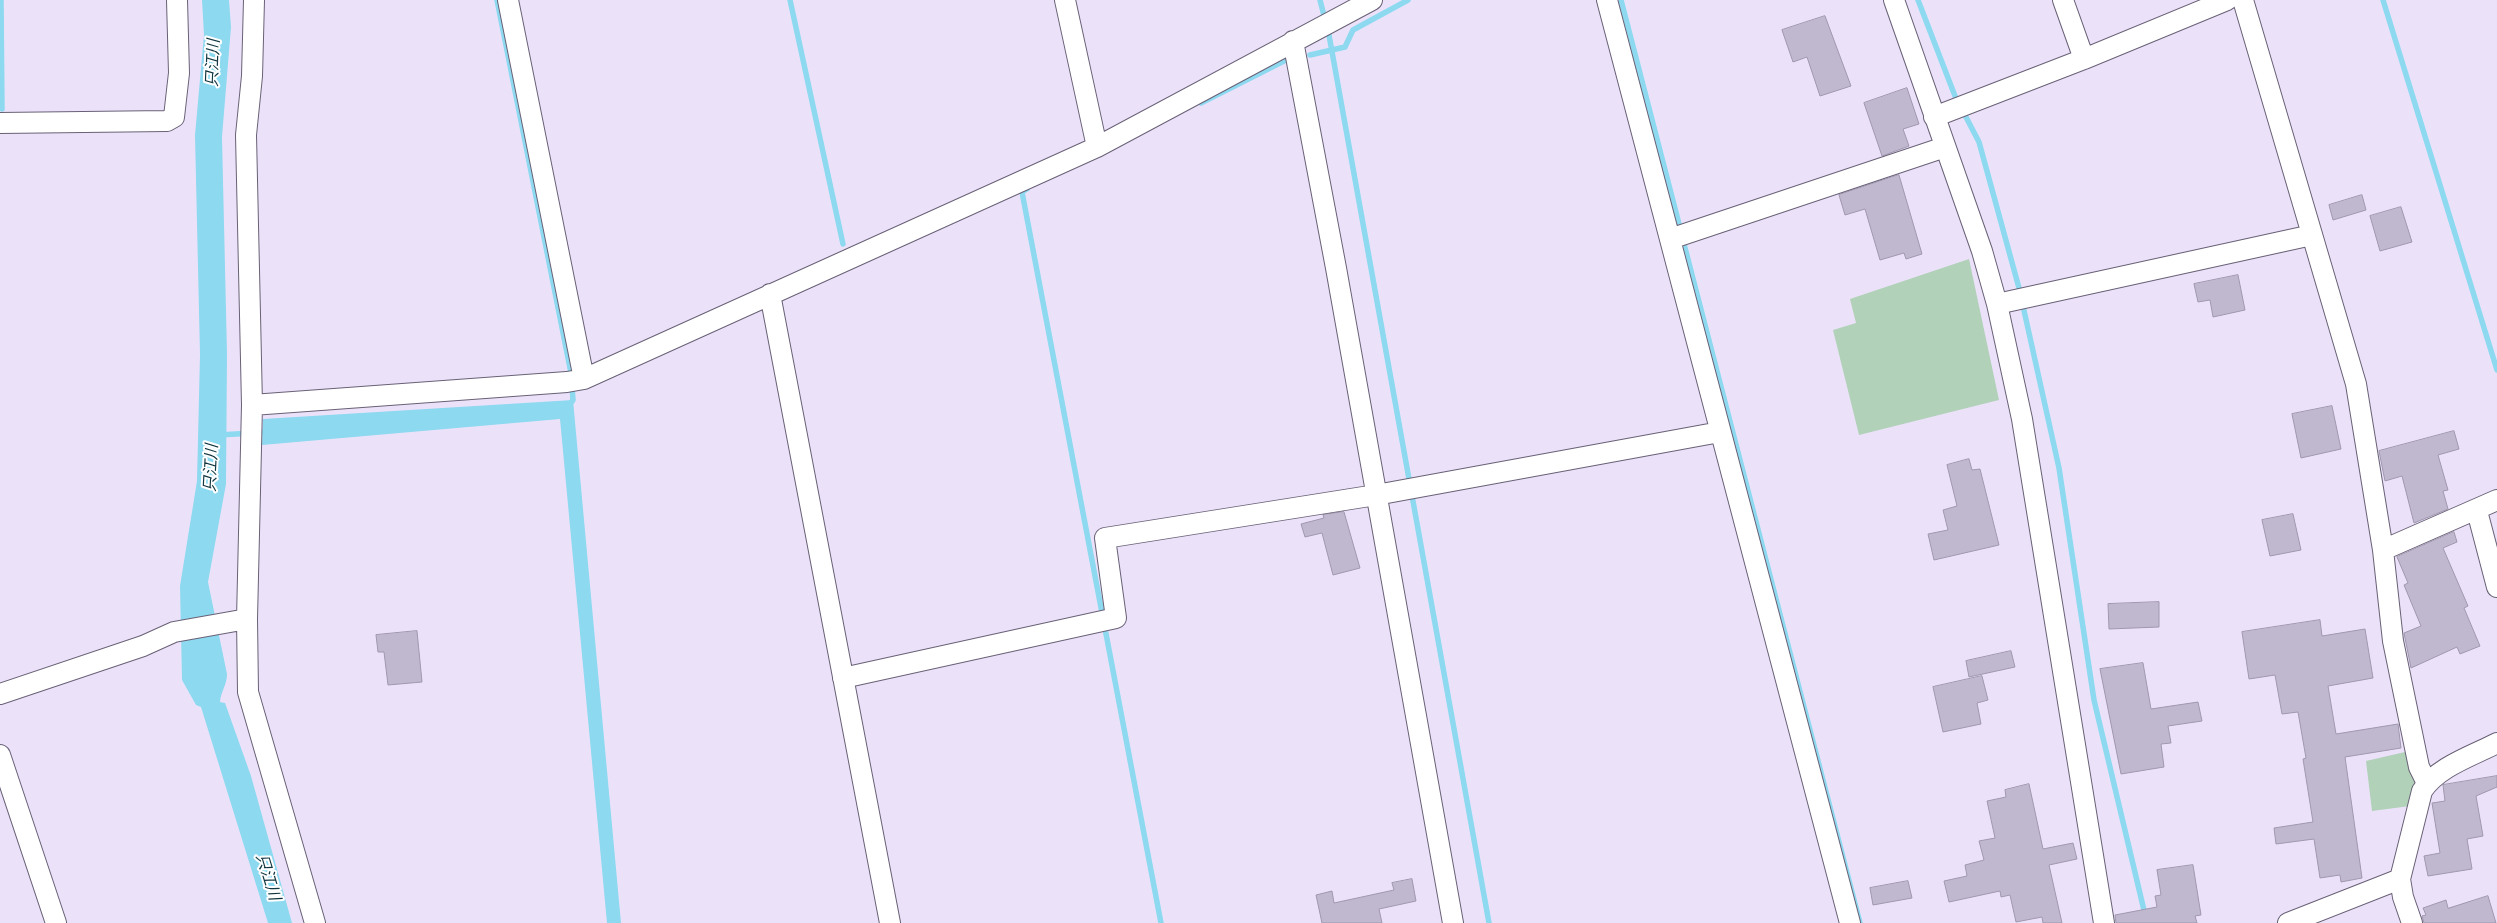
<!DOCTYPE html>
<html>
<head>
<meta charset="utf-8">
<style>
	body { margin:0 }
	canvas { display:block; background:#ebe2fa }
</style>
</head>
<body>
<canvas width="2497" height="923"></canvas>
<script>
const ctx = document.querySelector('canvas').getContext('2d');
ctx.lineJoin = 'round';
function fill(path, color) {
  ctx.fillStyle = color;
  ctx.fill(path, 'evenodd');
}
function stroke(path, color, width, dash) {
  ctx.strokeStyle = color;
  ctx.lineWidth = width;
  ctx.lineCap = dash ? 'butt' : 'round';
  ctx.setLineDash(dash || []);
  ctx.stroke(path);
}
function label(font, color, halo, rows, align = 'center') {
  ctx.font = font + ' "Crimson Pro","Noto Sans JP",serif';
  ctx.lineWidth = 4;
  ctx.setLineDash([]);
  ctx.textBaseline = 'middle';
  ctx.strokeStyle = halo;
  ctx.fillStyle = color;
  for (const [text, x, y, turn = 0] of rows) {
    ctx.save();
    ctx.translate(x, y);
    ctx.rotate((+turn || 0) * Math.PI / 180);
    ctx.textAlign = isNaN(turn) ? turn : align;
    if (halo) ctx.strokeText(text, 0, 0);
    ctx.fillText(text, 0, 0);
    ctx.restore();
  }
}
const green = new Path2D(`
	M1969 259 1999 400 1859 435 1833 330 1856 323 1850 299Z
	M2405 752 2416 783 2410 806 2372 811 2366 761Z`);
const water = new Path2D(`
	M202 0H229L231 27 222 137 227 354 226 484 208 582 227 674C227 685 221 691 220 702L225 703 251 776 292 923H268L201 707 196 705 182 680 180 586 197 481 200 355 195 135 204 35Z
	M573 400 621 923H607L560 419 262 445 263 419Z`);
const stream = new Path2D(`
	M1 0 2 109
	M497 0 571 373 573 400 570 404
	M790 0 843 244
	M1320 0 1329 35 1489 923
	M1621 0 1679 224
	M1918 0 1955 96 1979 142 2019 288 2059 468 2094 700 2147 923
	M2383 0 2497 370
	M1310 55 1345 47 1353 30 1408 0
	M1201 103 1284 61
	M1027 189 1022 192 1161 923
	M1684 244 1860 923
	M219 435 270 432`);
const building = new Path2D(`
	M1825 16 1851 86 1820 96 1807 57 1793 62 1782 30Z
	M1907 88 1919 124 1903 129 1909 146 1882 156 1864 103Z
	M1899 175 1922 254 1906 259 1904 253 1880 260 1865 209 1845 215 1839 195Z
	M2362 195 2366 210 2333 220 2329 205Z
	M2401 207 2412 242 2380 251 2370 216Z
	M2238 275 2245 310 2213 317 2210 300 2198 302 2194 284Z
	M2332 406 2341 449 2301 458 2292 414Z
	M2454 431 2459 449 2438 455 2448 490 2443 491 2448 509 2414 523 2402 476 2385 481 2379 451Z
	M1969 459 1972 470 1980 469 1999 545 1934 560 1928 534 1948 530 1943 510 1957 506 1947 465Z
	M1344 512 1360 568 1333 575 1322 533 1305 537 1301 524 1324 518 1323 515Z
	M2293 514 2301 550 2270 556 2262 520Z
	M2454 532 2457 542 2443 548 2468 606 2464 608 2480 646 2460 654 2457 647 2411 668 2404 633 2421 626 2404 585 2408 583 2397 557Z
	M2159 602V627L2109 629 2108 604Z
	M2320 620 2322 636 2365 629 2373 678 2328 686 2336 734 2398 724 2401 748 2345 757 2362 878 2341 882 2340 875 2320 878 2314 839 2276 844 2274 828 2313 822 2303 759 2306 758 2298 712 2282 714 2275 675 2249 679 2242 632Z
	M417 631 422 682 388 685 384 652H378L376 635Z
	M2011 651 2015 667 1969 677 1966 661Z
	M2143 663 2151 709 2198 702 2202 721 2168 726 2171 743 2161 744 2164 767 2121 774 2100 669Z
	M1982 676 1988 700 1977 703 1981 724 1943 732 1933 687Z
	M2497 776V787L2476 796 2483 836 2467 839 2472 869 2428 876 2424 856 2440 853 2432 803 2445 801 2443 785Z
	M2029 784 2043 849 2073 843 2077 859 2049 865 2062 923H2043L2042 917 2016 922 2010 895 2001 897 2000 891 1949 902 1944 881 1967 876 1965 865 1984 860 1979 841 1995 838 1987 801 2006 797 2005 790Z
	M2193 865 2201 915 2195 916 2197 923H2116L2115 915 2157 907 2155 896 2161 895 2157 870Z
	M1412 879 1416 901 1379 909 1382 923H1322L1316 895 1332 891 1334 903 1394 890 1392 883Z
	M1908 881 1912 898 1873 905 1870 888Z
	M2488 896 2496 923H2424L2422 916 2426 915 2423 908 2446 900 2448 908Z`);
const minor = new Path2D(`
	M508 0 584 379
	M1065 0 1097 147
	M1607 0 1850 923
	M1894 0 1982 251 1997 304 2022 419 2104 923
	M2063 0 2084 59
	M2243 0 2356 384 2383 550 2393 641 2419 767 2427 783
	M1293 41 1336 268 1453 923
	M1934 117 2084 59 2227 0
	M0 123 167 121 174 117 179 73 177 0
	M1670 239 1945 147
	M770 294 890 923
	M1997 304 2312 235
	M252 405 567 382 584 379 1097 147 1372 0
	M2477 511 2497 587
	M2383 550 2497 500
	M247 619 248 692 315 923
	M843 678 1116 618 1105 538 1376 495 1720 432
	M0 694 143 646 174 632 247 619 252 405 246 135 252 76 254 0
	M0 755 56 923
	M2288 923 2400 879
	M2412 923 2403 897 2400 879 2422 791C2437 767 2472 756 2497 743`);
const waterNames = [
	["只江川",213,63,-88],
	["只江川",211,468,-87],
	["只江川",268,877,73]
];
fill(green, '#b1d1b8');
fill(water, '#8dd9f0');
stroke(stream, '#8dd9f0', 5.5);
fill(building, '#c0b8ce');
stroke(building, '#a098ae', 1);
stroke(minor, '#696176', 22);
stroke(minor, '#fff', 20);
label('italic 16px', '#11353f', '#fff', waterNames);
</script>
</body>
</html>
